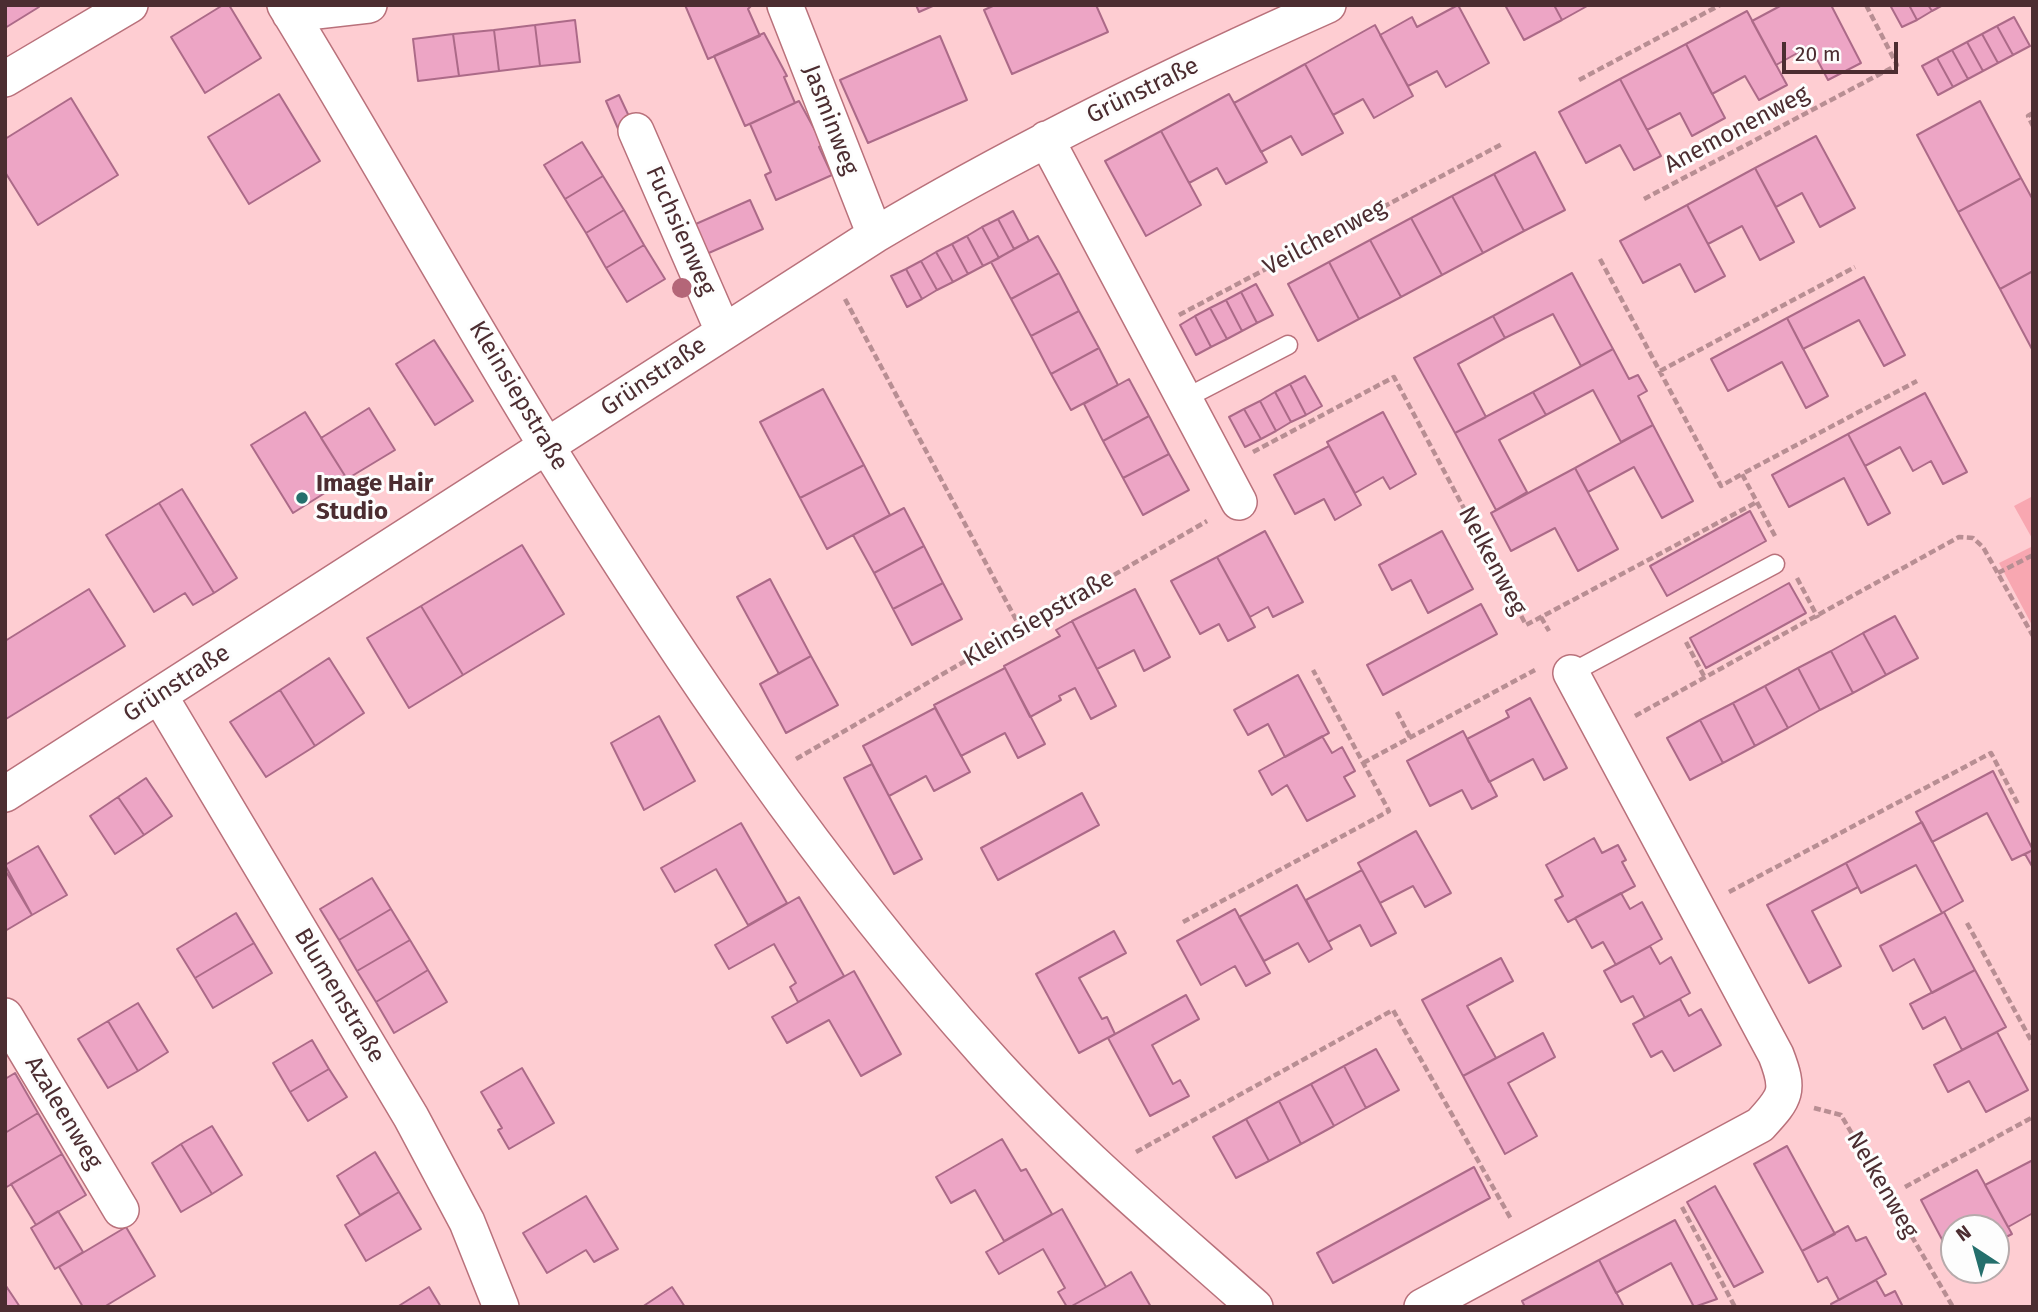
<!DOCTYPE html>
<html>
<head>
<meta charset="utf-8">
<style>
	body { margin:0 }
	#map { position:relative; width:2038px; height:1312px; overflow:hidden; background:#fecdd2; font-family:"Fira Sans",sans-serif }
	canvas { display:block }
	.frame { position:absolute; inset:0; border:7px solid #4c2d31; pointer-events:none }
	.north { position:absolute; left:1940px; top:1214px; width:70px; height:70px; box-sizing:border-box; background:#fdfdfd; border:2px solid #b6aaab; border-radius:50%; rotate:324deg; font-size:19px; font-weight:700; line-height:28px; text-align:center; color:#4c2d31 }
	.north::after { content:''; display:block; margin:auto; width:24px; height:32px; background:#246f6c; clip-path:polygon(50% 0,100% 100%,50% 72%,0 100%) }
	.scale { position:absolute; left:1782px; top:42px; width:116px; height:32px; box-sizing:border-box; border:4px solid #4c2d31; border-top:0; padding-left:9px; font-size:21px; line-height:24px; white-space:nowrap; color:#4c2d31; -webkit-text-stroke:5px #fdfdfd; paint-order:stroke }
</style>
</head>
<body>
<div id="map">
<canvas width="2038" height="1312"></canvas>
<div class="frame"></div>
<div class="north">N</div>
<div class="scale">20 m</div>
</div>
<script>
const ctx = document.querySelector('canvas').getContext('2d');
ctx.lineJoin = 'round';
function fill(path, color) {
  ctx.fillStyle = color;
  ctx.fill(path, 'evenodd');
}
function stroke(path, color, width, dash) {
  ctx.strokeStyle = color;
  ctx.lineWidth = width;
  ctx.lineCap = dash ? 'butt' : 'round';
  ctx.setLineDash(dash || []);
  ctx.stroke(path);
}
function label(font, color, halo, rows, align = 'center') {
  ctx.font = font + ' "Fira Sans",sans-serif';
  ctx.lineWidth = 6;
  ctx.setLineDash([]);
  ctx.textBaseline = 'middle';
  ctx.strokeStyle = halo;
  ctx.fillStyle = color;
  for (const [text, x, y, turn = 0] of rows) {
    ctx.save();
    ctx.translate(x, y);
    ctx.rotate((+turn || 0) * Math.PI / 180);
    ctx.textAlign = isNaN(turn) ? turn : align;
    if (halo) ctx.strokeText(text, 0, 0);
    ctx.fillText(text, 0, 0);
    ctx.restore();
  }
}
const green = new Path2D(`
	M2033 496V540L2014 506Z
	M2033 546V627L1999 563Z`);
const building = new Path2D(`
	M5 5H38L39 7 5 28Z
	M223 5H229L261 58 205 93 171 37Z
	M685 5H752L748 9 760 36 708 59Z
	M916 5H935L919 12Z
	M995 5H1096L1108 32 1012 74 984 10Z
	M1458 5 1489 63 1446 87 1437 71 1408 86 1380 35 1412 17 1417 27Z
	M1505 5H1554L1562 20 1524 40Z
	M1554 5H1589L1562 20Z
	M1782 5H1831L1861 63 1828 80 1810 46 1776 65 1752 21Z
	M1890 5H1909L1917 20 1902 27Z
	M1909 5H1928L1932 11 1917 20Z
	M1928 5H1943L1932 11Z
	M1747 11 1787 85 1759 100 1745 76 1712 94 1686 44Z
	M2014 17 2030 46 2013 55 1997 26Z
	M575 20 580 62 540 66 535 25Z
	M535 25 540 66 499 71 494 30Z
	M1375 25 1413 96 1374 118 1363 99 1333 115 1305 64Z
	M1997 26 2013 55 1998 63 1982 34Z
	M494 30 499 71 459 76 453 34Z
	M764 33 787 76 784 77 795 103 745 126 714 56Z
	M453 34 459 76 418 81 413 39Z
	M1982 34 1998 63 1983 71 1967 42Z
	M940 36 967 100 868 143 840 80Z
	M1967 42 1983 71 1968 79 1952 50Z
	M1686 44 1725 118 1692 136 1680 113 1647 130 1620 79Z
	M1952 50 1968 79 1953 87 1937 58Z
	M1937 58 1953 87 1938 95 1922 66Z
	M1305 64 1343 133 1302 155 1291 136 1261 152 1234 103Z
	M1620 79 1661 156 1634 170 1620 145 1586 163 1559 112Z
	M279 94 320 161 249 204 208 137Z
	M1229 94 1267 162 1226 184 1217 168 1189 183 1161 131Z
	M619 95 633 125 619 131 606 101Z
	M71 98 118 175 38 225 5 172V139Z
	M799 101 823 145 819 147 832 175 776 200 765 175 771 172 750 124Z
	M1980 101 2021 178 1958 212 1917 135Z
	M1161 131 1201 205 1146 236 1105 161Z
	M1816 136 1855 208 1820 227 1802 193 1776 207 1755 168Z
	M582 142 603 176 565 199 544 165Z
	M1535 152 1565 210 1524 231 1494 174Z
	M1755 168 1794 242 1760 260 1742 226 1708 244 1687 205Z
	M1494 174 1524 231 1483 253 1452 196Z
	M603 176 624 210 586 233 565 199Z
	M2021 178 2033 200V271L2000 289 1958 212Z
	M1452 196 1483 253 1442 275 1411 218Z
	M750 200 763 229 702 256 689 227Z
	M1687 205 1725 276 1695 292 1680 264 1643 283 1620 241Z
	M624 210 644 245 606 268 586 233Z
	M1013 211 1029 241 1014 249 998 219Z
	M1411 218 1442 275 1401 297 1370 240Z
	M998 219 1014 249 999 258 982 227Z
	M982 227 999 258 983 266 967 236Z
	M967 236 983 266 968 274 952 244Z
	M1038 236 1059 273 1011 299 991 262Z
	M1370 240 1401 297 1359 319 1329 262Z
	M952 244 968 274 953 282 936 252Z
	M644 245 665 279 627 302 606 268Z
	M936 252 953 282 937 290 921 261Z
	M921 261 937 290 922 299 906 269Z
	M1329 262 1359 319 1318 341 1288 284Z
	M906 269 922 299 907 307 891 276Z
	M2033 271V351L2000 289Z
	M1059 273 1079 311 1031 336 1011 299Z
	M1572 273 1613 349 1581 366 1553 314 1505 338 1493 316Z
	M1864 277 1905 355 1884 366 1859 320 1803 349 1787 318Z
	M1256 284 1273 315 1257 323 1241 292Z
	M1241 292 1257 323 1242 331 1226 300Z
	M1226 300 1242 331 1227 339 1210 308Z
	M1210 308 1227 339 1211 347 1195 316Z
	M1079 311 1099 348 1051 374 1031 336Z
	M1195 316 1211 347 1196 355 1180 325Z
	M1493 316 1505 338 1458 364 1486 417 1455 433 1414 358Z
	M1787 318 1828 396 1806 408 1782 362 1728 391 1711 359Z
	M434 340 473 401 435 425 396 364Z
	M1099 348 1118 385 1071 410 1051 374Z
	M1613 349 1629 379 1638 375 1647 391 1638 396 1653 425 1621 442 1593 390 1546 415 1533 392Z
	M1305 376 1322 406 1306 415 1290 384Z
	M1129 379 1149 416 1103 441 1084 404Z
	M1290 384 1306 415 1291 422 1275 392Z
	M823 389 864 465 800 498 760 422Z
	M1275 392 1291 422 1276 431 1260 401Z
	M1533 392 1546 415 1499 440 1527 492 1496 510 1455 433Z
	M1925 393 1967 472 1943 484 1931 461 1913 471 1900 447 1865 466 1848 434Z
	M1260 401 1276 431 1261 439 1244 409Z
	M369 408 395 450 347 479 321 438Z
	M1244 409 1261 439 1245 447 1229 417Z
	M305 412 347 479 293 513 251 445Z
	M1383 412 1416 474 1390 489 1383 477 1355 493 1327 442Z
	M1149 416 1169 454 1123 478 1103 441Z
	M1653 425 1693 501 1662 518 1634 467 1588 492 1575 468Z
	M1848 434 1890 513 1868 525 1844 478 1789 507 1772 475Z
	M1329 446 1361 505 1335 520 1324 499 1295 514 1274 475Z
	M1169 454 1189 490 1143 515 1123 478Z
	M864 465 890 515 827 549 800 498Z
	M1575 468 1618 549 1578 571 1555 528 1511 551 1491 513Z
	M182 489 237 578 214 593 159 503Z
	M159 503 214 593 193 605 185 593 154 612 106 535Z
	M904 508 924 546 874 573 853 535Z
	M1750 511 1766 541 1667 596 1650 566Z
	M1265 531 1303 602 1273 617 1268 607 1250 617 1217 557Z
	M1442 531 1473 589 1428 613 1411 580 1392 590 1379 565Z
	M522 545 564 614 463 675 421 606Z
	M924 546 943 583 893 609 874 573Z
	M1217 557 1255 627 1228 641 1219 624 1200 634 1171 581Z
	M770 579 811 656 779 674 737 597Z
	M943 583 962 619 912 645 893 609Z
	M1789 583 1806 613 1706 668 1690 638Z
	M89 589 125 646 6 719 5 641Z
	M1135 589 1170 657 1144 671 1134 650 1097 669 1072 621Z
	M1481 604 1497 634 1383 695 1367 665Z
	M421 606 463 675 409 708 367 638Z
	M1895 616 1918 658 1886 675 1863 633Z
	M1072 621 1116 706 1091 719 1075 688 1059 696 1061 700 1030 717 1004 666 1060 636 1056 630Z
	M1863 633 1886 675 1853 693 1831 651Z
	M1831 651 1853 693 1820 710 1798 668Z
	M811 656 838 705 786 733 760 684Z
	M329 658 364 713 315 746 280 690Z
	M1005 668 1045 744 1018 758 1005 733 961 756 934 705Z
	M1798 668 1820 710 1788 728 1765 686Z
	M1298 675 1329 733 1285 757 1268 724 1248 735 1234 710Z
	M1765 686 1788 728 1755 746 1733 703Z
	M280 690 315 746 266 777 230 722Z
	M1530 698 1567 768 1544 780 1533 759 1489 782 1467 739 1509 717 1506 711Z
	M1733 703 1755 746 1723 763 1700 720Z
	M935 708 970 772 934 791 926 776 889 796 863 746Z
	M659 716 695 781 644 810 611 743Z
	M1700 720 1723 763 1690 780 1667 738Z
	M1463 731 1497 796 1472 809 1462 790 1430 806 1407 761Z
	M1322 736 1332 753 1342 747 1355 771 1344 777 1355 796 1307 821 1287 785 1272 795 1259 771Z
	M872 764 922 859 894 874 844 778Z
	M1993 771 2033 850 2012 860 1987 813 1932 842 1916 812Z
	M146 778 172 816 144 835 118 797Z
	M1082 793 1099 825 998 880 981 848Z
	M118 797 144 835 115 854 90 816Z
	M1922 822 1963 901 1942 913 1916 865 1861 893 1846 863Z
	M741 823 787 903 748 925 716 869 675 892 661 868Z
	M1416 831 1451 893 1425 907 1413 886 1380 903 1358 863Z
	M1594 838 1602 853 1618 845 1626 860 1622 862 1635 886 1568 922 1555 900 1563 896 1546 865Z
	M38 846 67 895 32 915 5 865Z
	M2033 850V868L2025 854Z
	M1846 863 1858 887 1812 911 1841 966 1809 983 1767 905Z
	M5 870 32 915 5 931Z
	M1362 870 1396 933 1371 946 1360 925 1328 942 1306 900Z
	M372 878 391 909 339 940 320 909Z
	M1297 885 1332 949 1309 962 1298 943 1264 961 1239 917Z
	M1621 893 1630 909 1642 902 1662 939 1616 965 1603 942 1592 948 1575 918Z
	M799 897 844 976 798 1002 790 987 796 983 774 944 729 969 715 945Z
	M391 909 410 940 357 971 339 940Z
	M1235 909 1270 973 1246 986 1235 966 1201 985 1177 941Z
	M1944 912 1975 970 1932 993 1914 959 1893 971 1880 946Z
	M236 913 254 943 195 978 177 949Z
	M1114 931 1126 953 1079 978 1102 1019 1107 1017 1115 1034 1079 1053 1036 974Z
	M410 940 428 970 376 1002 357 971Z
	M254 943 272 973 213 1008 195 978Z
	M1650 946 1660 964 1671 957 1690 993 1645 1018 1633 996 1621 1002 1604 971Z
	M1501 958 1513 981 1467 1006 1496 1058 1463 1076 1422 1000Z
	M428 970 447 1002 394 1033 376 1002Z
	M1975 970 2006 1027 1962 1050 1945 1017 1923 1029 1910 1004Z
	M854 971 901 1054 861 1076 829 1020 787 1043 772 1017Z
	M1186 995 1199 1019 1152 1045 1173 1084 1180 1080 1189 1096 1150 1116 1108 1038Z
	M1680 999 1689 1016 1701 1009 1721 1045 1674 1071 1662 1051 1651 1057 1633 1024Z
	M138 1003 168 1052 138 1071 108 1021Z
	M108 1021 138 1071 108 1088 78 1039Z
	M1997 1032 2028 1090 1986 1112 1969 1081 1948 1092 1934 1065Z
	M1543 1033 1555 1057 1508 1083 1537 1136 1505 1154 1463 1076Z
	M312 1040 329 1069 290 1092 273 1063Z
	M1376 1049 1399 1090 1366 1108 1344 1066Z
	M1344 1066 1366 1108 1334 1126 1311 1084Z
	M522 1068 554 1123 509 1149 498 1130 502 1128 481 1092Z
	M329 1069 347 1097 308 1121 290 1092Z
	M15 1073 38 1113 5 1133V1079Z
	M1311 1084 1334 1126 1301 1144 1279 1101Z
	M1279 1101 1301 1144 1269 1161 1246 1119Z
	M38 1113 62 1154 5 1188V1133Z
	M1246 1119 1269 1161 1236 1178 1213 1137Z
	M212 1126 242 1175 212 1194 181 1144Z
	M1002 1139 1021 1171 1026 1169 1052 1214 1004 1241 975 1190 951 1203 936 1177Z
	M181 1144 212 1194 181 1212 152 1163Z
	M1787 1146 1835 1234 1802 1251 1754 1164Z
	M375 1152 399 1192 360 1215 337 1176Z
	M62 1154 86 1195 36 1225 11 1184Z
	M2033 1160V1213L2008 1227 1985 1185Z
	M1474 1167 1490 1198 1333 1283 1317 1253Z
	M1977 1170 2012 1234 1996 1242V1228H1954V1262L1921 1200Z
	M1715 1186 1763 1272 1734 1287 1687 1202Z
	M399 1192 421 1229 366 1261 345 1225Z
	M586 1196 618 1249 594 1262 586 1250 547 1273 523 1233Z
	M1062 1209 1106 1287 1070 1307H1067L1058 1292 1065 1288 1043 1249 999 1274 986 1252Z
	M58 1211 83 1252 55 1269 31 1228Z
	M1675 1220 1717 1299 1694 1307 1671 1263 1616 1293 1599 1260Z
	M1848 1226 1856 1241 1866 1237 1886 1274 1839 1300 1827 1277 1818 1282 1802 1251Z
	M126 1227 155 1276 104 1307H83L59 1267Z
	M1599 1260 1624 1307H1525L1522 1301Z
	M1131 1272 1151 1307H1070L1106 1287Z
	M1876 1280 1885 1296 1895 1291 1903 1307H1832L1831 1304Z
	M6 1286 20 1307H5Z
	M429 1287 441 1307H397Z
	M672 1287 685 1307H642Z`);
const path = new Path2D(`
	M1579 80 1720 5
	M2033 113 2028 116 2033 126
	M1644 199 1897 65 1866 5
	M1600 259 1721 486 1742 474
	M845 299 1021 629
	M1179 315 1502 144
	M1660 371 1855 267
	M1253 452 1394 377 1526 625 1757 502
	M1775 536 1742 474 1917 381
	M1998 573 2033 555
	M1797 578 1818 618
	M1541 617 1549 631
	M1686 642 1705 678
	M1397 712 1410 737
	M1635 716 1959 537 1973 538 1983 547 2033 636
	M796 759 1207 521
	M1363 763 1535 670
	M1729 892 1991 753 2018 804
	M1183 922 1389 811 1313 670
	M1967 923 2033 1044
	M1814 1108 1841 1115 1953 1307
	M1136 1152 1393 1010 1511 1219
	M1905 1187 2033 1117
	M1682 1207 1735 1307`);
const service = new Path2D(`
	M1184 399 1288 345
	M1571 673 1775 564`);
const minor = new Path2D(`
	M285 5C375 152 458 303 549 450 680 660 820 869 986 1054 1068 1146 1163 1225 1255 1307
	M785 5 875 235
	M290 14 369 5
	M5 79 130 5
	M636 131 723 331
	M1046 139 1239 502
	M159 695 411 1117 467 1222 501 1307
	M5 794 875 235C1021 148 1173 74 1328 5
	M5 1016 121 1210
	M1422 1307 1760 1125C1786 1097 1790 1091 1776 1055L1571 673`);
const trees = [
	[682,288]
];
const markers = [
	[302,498,7,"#246f6c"]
];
const streetNames = [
	["Grünstraße",1143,91,-26],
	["Jasminweg",830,120,69],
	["Anemonenweg",1737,130,-28],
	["Fuchsienweg",680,231,66],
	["Veilchenweg",1325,238,-28],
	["Grünstraße",654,377,-34],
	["Kleinsiepstraße",518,396,59],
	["Nelkenweg",1492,561,62],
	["Kleinsiepstraße",1039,619,-30],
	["Grünstraße",177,684,-33],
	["Blumenstraße",339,996,59],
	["Azaleenweg",63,1113,59],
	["Nelkenweg",1882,1185,60]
];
const poiNames = [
	["Image Hair",316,484],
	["Studio",316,512]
];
fill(green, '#f8a7b1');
fill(building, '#eda5c5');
stroke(building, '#ac6a88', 2);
stroke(service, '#b9717b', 21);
stroke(minor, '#b9717b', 38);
stroke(path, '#b88e93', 4.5, [7, 3.5]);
stroke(service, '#fff', 18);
stroke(minor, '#fff', 35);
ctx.fillStyle = '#b46678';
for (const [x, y] of trees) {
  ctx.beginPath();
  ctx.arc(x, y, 10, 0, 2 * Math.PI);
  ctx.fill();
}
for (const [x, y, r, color] of markers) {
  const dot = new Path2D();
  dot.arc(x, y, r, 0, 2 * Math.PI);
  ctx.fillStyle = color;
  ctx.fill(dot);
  stroke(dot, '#fdfdfd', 2.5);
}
label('24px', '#4c2d31', '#fdfdfd', streetNames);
label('bold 24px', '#4c2d31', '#fdfdfd', poiNames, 'left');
</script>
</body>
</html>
